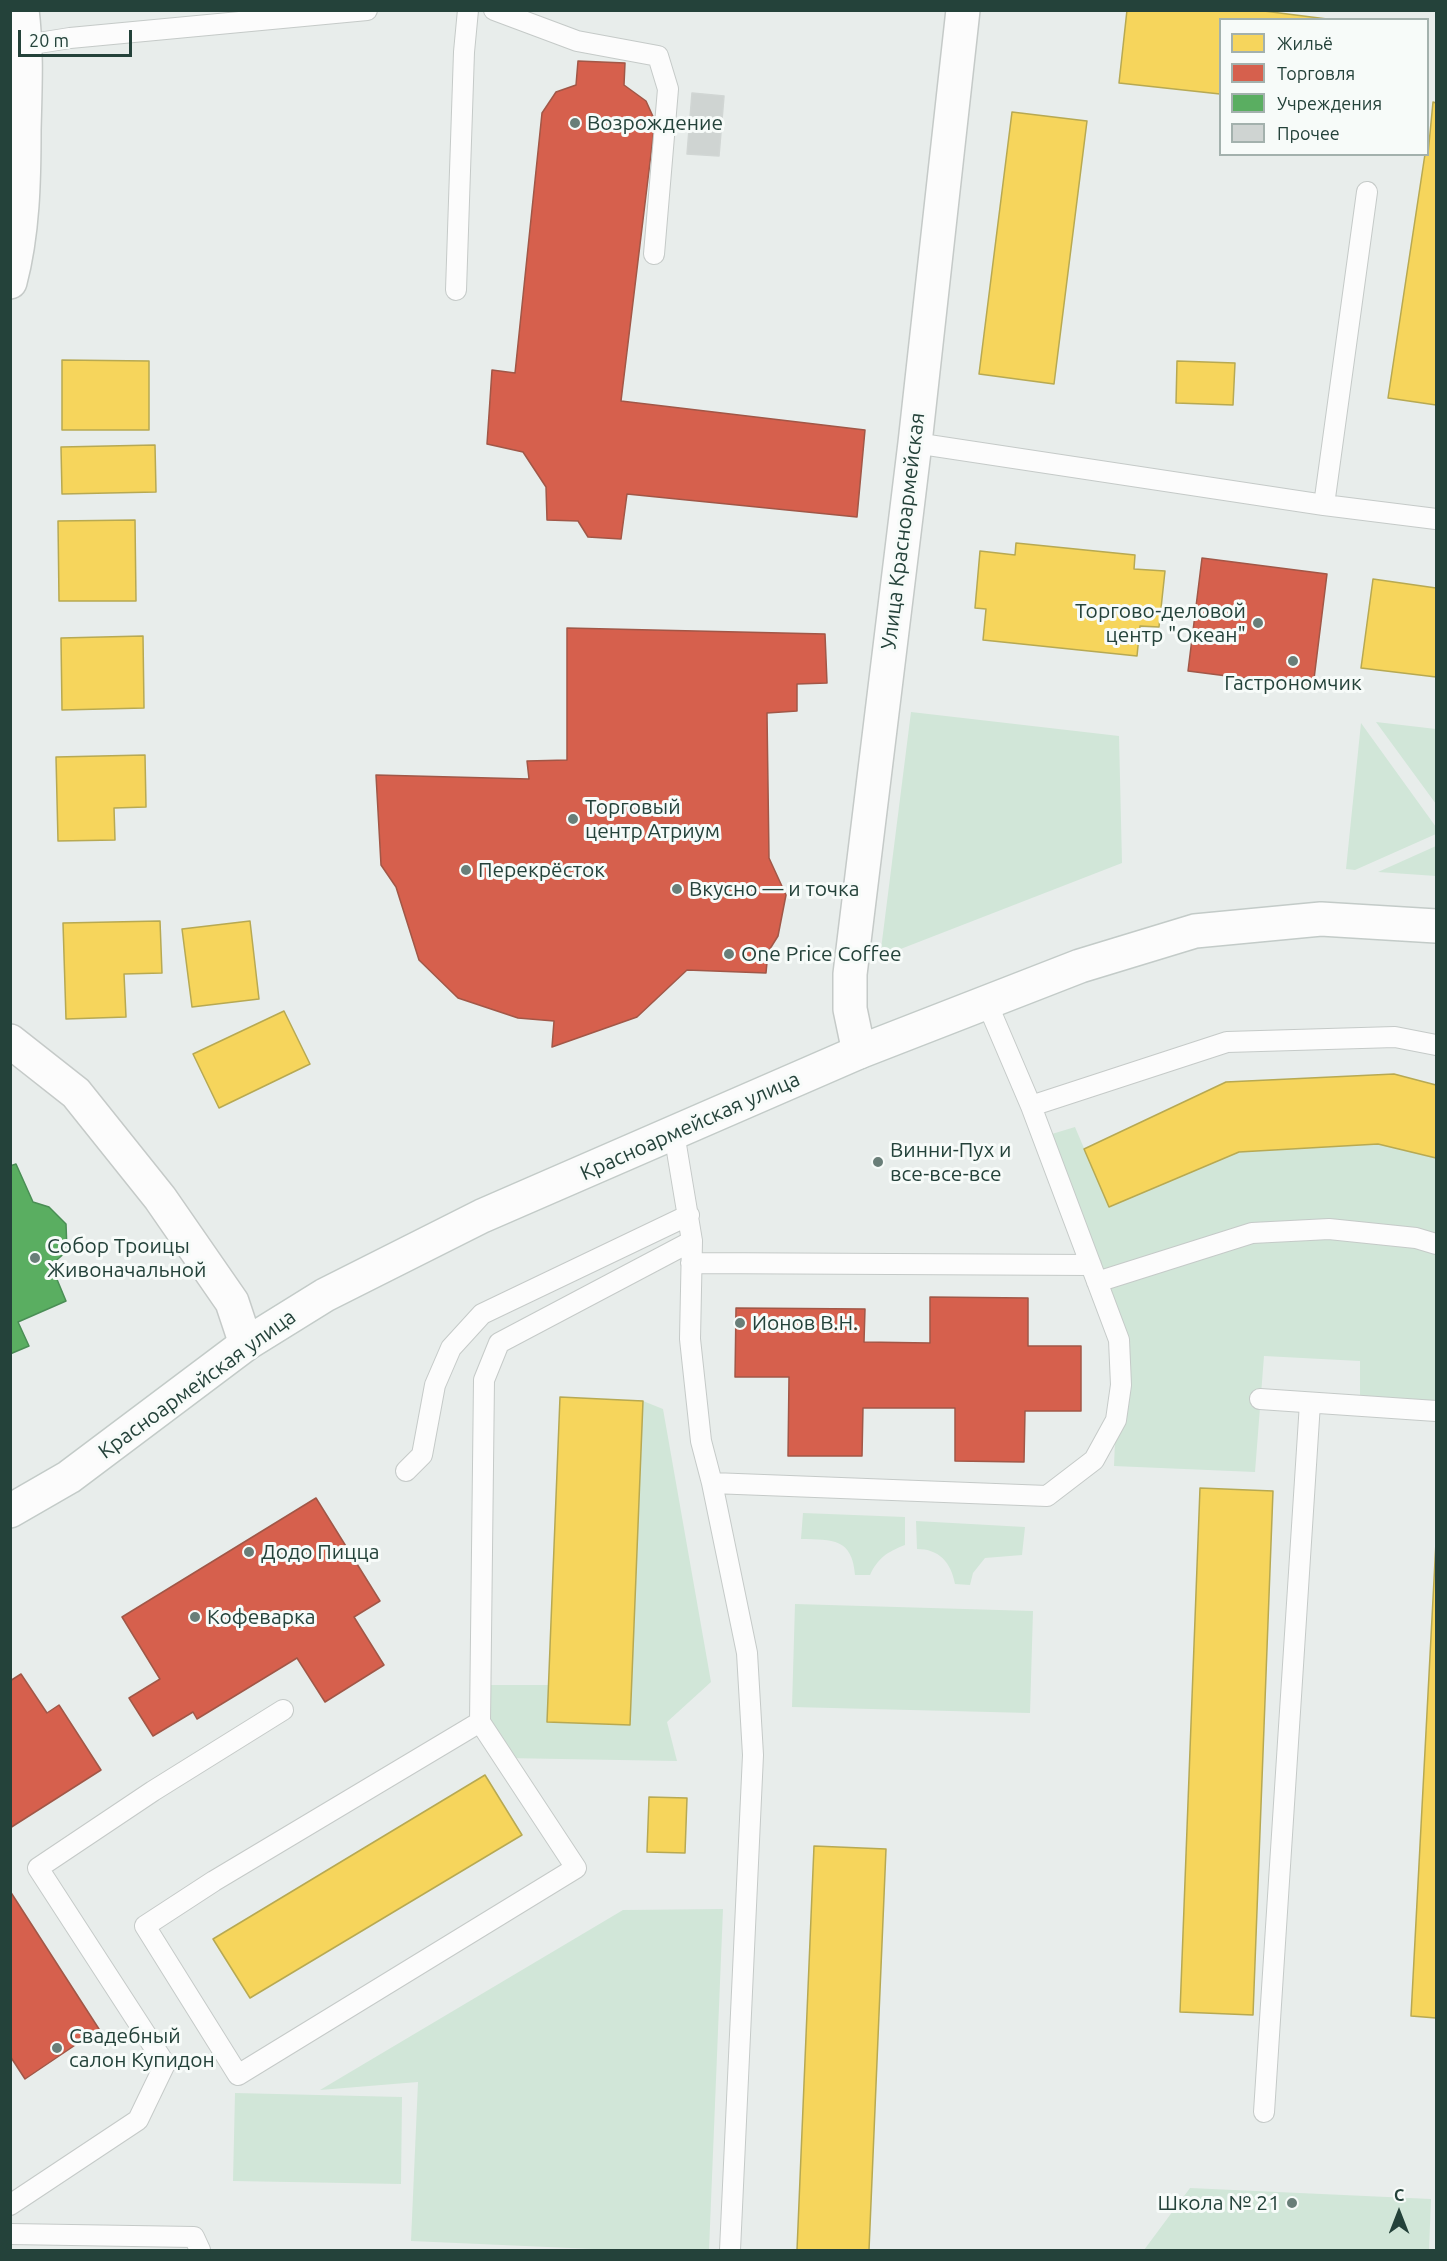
<!DOCTYPE html>
<html>
<head>
<meta charset="utf-8">
<style>
	body { margin:0 }
	#map { position:relative; width:1447px; height:2261px; overflow:hidden; background:#e8edeb; font-family:Ubuntu,sans-serif }
	canvas { display:block }
	.frame { position:absolute; inset:0; border:12px solid #24423a; pointer-events:none }
	.legend { position:absolute; left:1219px; top:18px; width:210px; height:138px; box-sizing:border-box; background:#f7fbf9; border:2px solid #a3b1ad; margin:0; padding:8px 10px; list-style:none; font-size:18px; color:#24423a }
	.legend li { display:flex; align-items:center; gap:12px; height:30px }
	.legend b { width:30px; border:2px solid #a3b1ad }
	.north { position:absolute; left:1369px; top:2183px; width:60px; height:60px; -webkit-text-stroke:4px #f7fbf9; paint-order:stroke; rotate:0deg; font-size:16px; font-weight:700; line-height:24px; text-align:center; color:#24423a }
	.north::after { content:''; display:block; margin:auto; width:21px; height:27px; background:#24423a; clip-path:polygon(50% 0,100% 100%,50% 72%,0 100%) }
	.scale { position:absolute; left:18px; top:30px; width:114px; height:27px; box-sizing:border-box; border:3px solid #24423a; border-top:0; padding-left:8px; font-size:18px; line-height:21px; white-space:nowrap; color:#24423a; -webkit-text-stroke:4px #f7fbf9; paint-order:stroke }
</style>
</head>
<body>
<div id="map">
<canvas width="1447" height="2261"></canvas>
<div class="frame"></div>
<ul class="legend">
<li><b style="height:16px;background:#f6d55c"></b>Жильё</li>
<li><b style="height:16px;background:#d6604d"></b>Торговля</li>
<li><b style="height:16px;background:#5aae61"></b>Учреждения</li>
<li><b style="height:16px;background:#cfd4d2"></b>Прочее</li>
</ul>
<div class="north">С</div>
<div class="scale">20 m</div>
</div>
<script>
const ctx = document.querySelector('canvas').getContext('2d');
ctx.lineJoin = 'round';
function fill(path, color) {
  ctx.fillStyle = color;
  ctx.fill(path, 'evenodd');
}
function stroke(path, color, width, dash) {
  ctx.strokeStyle = color;
  ctx.lineWidth = width;
  ctx.lineCap = dash ? 'butt' : 'round';
  ctx.setLineDash(dash || []);
  ctx.stroke(path);
}
function label(font, color, halo, rows, align = 'center') {
  ctx.font = font + ' Ubuntu,sans-serif';
  ctx.lineWidth = 6;
  ctx.setLineDash([]);
  ctx.textBaseline = 'middle';
  ctx.strokeStyle = halo;
  ctx.fillStyle = color;
  for (const [text, x, y, turn = 0] of rows) {
    ctx.save();
    ctx.translate(x, y);
    ctx.rotate((+turn || 0) * Math.PI / 180);
    ctx.textAlign = isNaN(turn) ? turn : align;
    if (halo) ctx.strokeText(text, 0, 0);
    ctx.fillText(text, 0, 0);
    ctx.restore();
  }
}
const green = new Path2D(`
	M911 712 1119 736 1122 863 880 957Z
	M1376 722 1436 729V804Z
	M1361 723 1436 827V834L1355 870 1346 869Z
	M1436 846V876L1378 872Z
	M1075 1127 1109 1207 1239 1152 1378 1144 1436 1158V1411L1360 1406V1361L1264 1356 1255 1472 1114 1466 1119 1340 1042 1137Z
	M643 1401 663 1409 711 1682 667 1722 677 1761 504 1758 480 1722V1685H549L548 1722 630 1725Z
	M803 1513 905 1517V1545C887 1552 878 1558 870 1575H855C852 1538 833 1540 801 1539Z
	M916 1521 1025 1527 1022 1555 985 1558 973 1573 970 1585 955 1584C951 1562 939 1549 917 1549Z
	M795 1604 1033 1611 1030 1713 792 1707Z
	M723 1909 709 2250H616L411 2241 418 2082 320 2090 623 1910Z
	M235 2093 402 2097 401 2184 233 2181Z
	M1190 2188 1431 2199 1429 2250H1144Z`);
const homes = new Path2D(`
	M1127 10H1256L1335 20H1220V94L1119 83Z
	M1433 102 1436 103V405L1388 398 1425 154H1428Z
	M1012 112 1087 121 1054 384 979 374Z
	M62 360 149 361V430H62Z
	M1177 361 1235 363 1233 405 1176 403Z
	M155 445 156 492 62 494 61 447Z
	M135 520 136 601H59L58 521Z
	M1016 543 1135 555 1134 569 1165 571 1159 627 1140 626 1137 656 983 640 986 609 975 608 980 551 1015 555Z
	M1373 579 1436 588V677L1361 668Z
	M143 636 144 708 62 710 61 638Z
	M145 755 146 807 114 808 115 840 58 841 56 757Z
	M160 921 162 973 124 974 126 1017 66 1019 63 923Z
	M250 921 259 999 192 1007 182 929Z
	M284 1011 310 1064 219 1108 193 1054Z
	M1394 1074 1436 1085V1158L1378 1144 1239 1152 1109 1207 1084 1149 1226 1082Z
	M560 1397 643 1401 630 1725 547 1722Z
	M1200 1488 1273 1491 1253 2015 1180 2012Z
	M1436 1542V2018L1411 2016Z
	M485 1775 522 1835 250 1998 213 1939Z
	M649 1797 687 1798 685 1853 647 1852Z
	M814 1846 886 1849 869 2250H797Z`);
const shops = new Path2D(`
	M578 61 625 63 624 85 646 101 655 121 621 401 865 430 857 517 627 494 621 539 588 537 578 521 547 520 546 487 523 452 487 444 492 370 515 373 542 113 556 92 576 85Z
	M1202 558 1327 574 1313 687 1188 671Z
	M567 628 825 634 827 683 797 684V711L767 713 769 858 786 895 778 936 768 952 766 973 687 970 637 1017 552 1047 554 1021 518 1018 458 998 419 960 396 887 381 865 376 775 529 779 527 761 567 760Z
	M930 1297 1028 1298V1346H1081V1411H1025L1024 1462 955 1461V1408H863L862 1456H788L789 1377H735L736 1308 865 1309 864 1342 930 1343Z
	M316 1498 380 1601 354 1617 384 1665 325 1702 297 1658 197 1719 193 1712 153 1736 129 1698 160 1679 122 1617Z
	M21 1674 47 1713 59 1705 101 1770 10 1828V1681Z
	M10 1891 99 2029 25 2079 10 2056Z`);
const public = new Path2D(`
	M16 1164 33 1202 49 1207 66 1224 67 1251 51 1265 66 1301 18 1322 29 1346 10 1354V1166Z`);
const building = new Path2D(`
	M692 93 724 96 719 156 687 154Z`);
const service = new Path2D(`
	M494 10 577 41 658 56 668 89 654 254
	M26 45 70 38 367 10
	M456 290 464 52 468 10
	M915 443 1324 505 1436 519
	M1324 505 1367 192
	M1031 1106 1227 1042 1395 1037 1436 1045
	M674 1133 692 1241 690 1339 701 1441 712 1483 747 1653 753 1755 730 2250
	M691 1263 1091 1265
	M1097 1282 1252 1233 1329 1229 1416 1238 1436 1244
	M1260 1399 1436 1411
	M406 1471 422 1455 435 1385 451 1348 482 1314 689 1215
	M712 1483 1047 1496 1094 1460 1116 1420 1121 1385 1119 1340 1031 1106 987 1003
	M480 1722 214 1881 145 1926 238 2075 576 1868 480 1722 484 1380 499 1343 692 1241
	M1264 2112 1310 1403
	M10 2205 138 2120 165 2064 38 1868 153 1791 283 1710
	M10 2234 194 2237 200 2250`);
const minor = new Path2D(`
	M859 1052 850 1009V974L915 443 963 10`);
const tertiary = new Path2D(`
	M10 282C23 233 24 180 24 130 25 90 27 51 22 10
	M10 1041 76 1093 160 1198 232 1302 246 1344`);
const secondary = new Path2D(`
	M10 1511 69 1477 246 1344 325 1295 482 1216 859 1052 1080 966 1195 931 1321 919 1436 926`);
const markers = [
	[575,123,6,"#697e78"],
	[1258,623,6,"#697e78"],
	[1293,661,6,"#697e78"],
	[573,819,6,"#697e78"],
	[466,870,6,"#697e78"],
	[677,889,6,"#697e78"],
	[729,954,6,"#697e78"],
	[878,1162,6,"#697e78"],
	[35,1258,6,"#697e78"],
	[740,1323,6,"#697e78"],
	[249,1552,6,"#697e78"],
	[195,1617,6,"#697e78"],
	[57,2048,6,"#697e78"],
	[1292,2203,6,"#697e78"]
];
const poiNames = [
	["Возрождение",587,123],
	["Торгово-деловой",1246,611,"right"],
	["центр \"Океан\"",1246,635,"right"],
	["Гастрономчик",1293,683,"center"],
	["Торговый",585,807],
	["центр Атриум",585,831],
	["Перекрёсток",478,870],
	["Вкусно — и точка",689,889],
	["One Price Coffee",741,954],
	["Винни-Пух и",890,1150],
	["все-все-все",890,1174],
	["Собор Троицы",47,1246],
	["Живоначальной",47,1270],
	["Ионов В.Н.",752,1323],
	["Додо Пицца",261,1552],
	["Кофеварка",207,1617],
	["Свадебный",69,2036],
	["салон Купидон",69,2060],
	["Школа № 21",1280,2203,"right"]
];
const streetNames = [
	["Улица Красноармейская",903,531,-83],
	["Красноармейская улица",690,1126,-24],
	["Красноармейская улица",197,1384,-36]
];
fill(green, '#d1e6d8');
fill(homes, '#f6d55c');
stroke(homes, '#b7a952', 1.5);
fill(shops, '#d6604d');
stroke(shops, '#a15747', 1.5);
fill(public, '#5aae61');
stroke(public, '#4a8e55', 1.5);
fill(building, '#cfd4d2');
stroke(building, '#d1d6d4', 1.5);
stroke(service, '#c5cac8', 22);
stroke(minor, '#c5cac8', 36);
stroke(tertiary, '#c5cac8', 36);
stroke(secondary, '#c3cbc8', 36);
stroke(service, '#fcfcfc', 20);
stroke(minor, '#fcfcfc', 33);
stroke(tertiary, '#fcfcfc', 33);
stroke(secondary, '#fcfcfc', 33);
for (const [x, y, r, color] of markers) {
  const dot = new Path2D();
  dot.arc(x, y, r, 0, 2 * Math.PI);
  ctx.fillStyle = color;
  ctx.fill(dot);
  stroke(dot, '#f7fbf9', 2);
}
label('21px', '#24423a', '#f7fbf9', poiNames, 'left');
label('21px', '#24423a', '#f7fbf9', streetNames);
</script>
</body>
</html>
